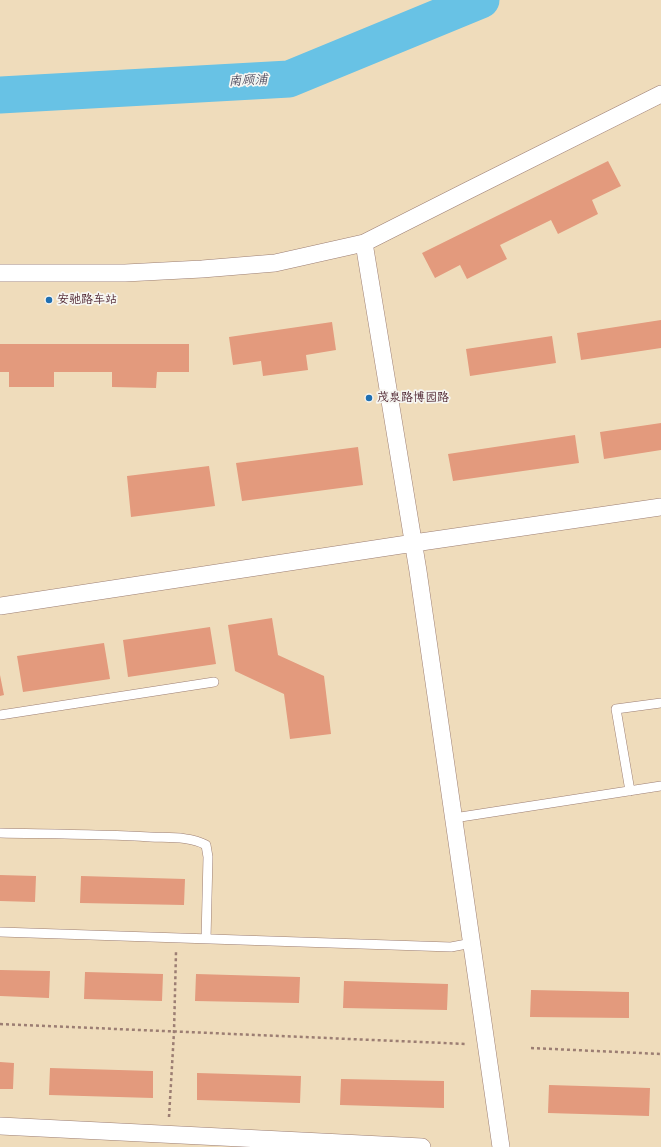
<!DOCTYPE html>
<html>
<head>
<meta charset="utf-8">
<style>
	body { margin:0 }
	canvas { display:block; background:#efdcbb }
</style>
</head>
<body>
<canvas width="661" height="1147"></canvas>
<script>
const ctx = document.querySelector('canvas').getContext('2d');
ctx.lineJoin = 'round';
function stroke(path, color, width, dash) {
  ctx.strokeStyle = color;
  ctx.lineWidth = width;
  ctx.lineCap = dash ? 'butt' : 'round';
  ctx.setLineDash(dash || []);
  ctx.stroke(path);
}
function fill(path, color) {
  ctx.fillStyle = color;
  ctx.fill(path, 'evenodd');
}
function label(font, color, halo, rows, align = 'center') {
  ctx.font = font + ' "Balsamiq Sans","LXGW WenKai TC",sans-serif';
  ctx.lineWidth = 3.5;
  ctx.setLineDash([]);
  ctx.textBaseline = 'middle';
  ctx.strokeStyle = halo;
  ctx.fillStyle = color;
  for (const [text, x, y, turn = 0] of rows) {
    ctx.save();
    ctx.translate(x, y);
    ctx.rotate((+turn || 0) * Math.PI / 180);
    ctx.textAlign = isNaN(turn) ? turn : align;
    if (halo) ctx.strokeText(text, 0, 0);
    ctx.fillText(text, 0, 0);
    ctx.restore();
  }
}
const river = new Path2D(`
	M0 95 289 79 481 0`);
const building = new Path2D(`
	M608 161 621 186 592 200 598 214 558 234 551 220 500 245 507 259 467 279 460 265 435 278 422 253Z
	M661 320V348L581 360 577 333Z
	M332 322 336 350 306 355 308 370 263 376 261 361 233 365 229 337Z
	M552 336 556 363 470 376 466 349Z
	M0 344H189V372H157L156 388 112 387V372H54V387H9V372H0Z
	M661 423V450L604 459 600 432Z
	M575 435 579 463 453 481 448 454Z
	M358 447 363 485 242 501 236 463Z
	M209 466 215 506 131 517 127 476Z
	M272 618 278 655 324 676 331 734 290 739 284 694 235 671 228 625Z
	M210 627 216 664 128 677 123 640Z
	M104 643 110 679 23 692 17 656Z
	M0 675 4 695 0 696Z
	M0 875 36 876 35 902 0 901Z
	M81 876 185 879 184 905 80 903Z
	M0 970 50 971 49 998 0 996Z
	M85 972 163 974 162 1001 84 999Z
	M196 974 300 977 299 1003 195 1001Z
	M344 981 448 984 447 1010 343 1008Z
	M531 990 629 992V1018L530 1017Z
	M0 1062 14 1063 13 1089H0Z
	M50 1068 153 1071V1098L49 1095Z
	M197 1073 301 1076 300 1103 197 1100Z
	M341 1079 444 1081V1108L340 1105Z
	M549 1085 650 1088 649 1116 548 1113Z`);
const path = new Path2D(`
	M0 1024 467 1044
	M531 1048 661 1054
	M169 1117 174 1032 176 952`);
const service = new Path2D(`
	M0 715 214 682
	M630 791 616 709 661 703
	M454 818 661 786
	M0 833C50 834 100 834 150 837 168 838 189 836 206 845L208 857 206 939
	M0 932 451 947 472 943`);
const minor = new Path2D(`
	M364 243 418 571 501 1147
	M0 273H125L202 269 275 263 364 243 467 191 661 94
	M0 606 414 543 661 507
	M0 1126 422 1147`);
const markers = [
	[49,300,4,"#1f6fb2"],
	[369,398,4,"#1f6fb2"]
];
const poiNames = [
	["安驰路车站",57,300],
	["茂泉路博园路",377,398]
];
const waterNames = [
	["南顾浦",248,81,-3]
];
stroke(river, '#68c2e5', 37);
fill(building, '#e39a7d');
stroke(service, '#9c7e73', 10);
stroke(minor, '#9c7e73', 18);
stroke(path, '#9c7e73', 2.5, [3, 3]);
stroke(service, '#fff', 9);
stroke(minor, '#fff', 17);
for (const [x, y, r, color] of markers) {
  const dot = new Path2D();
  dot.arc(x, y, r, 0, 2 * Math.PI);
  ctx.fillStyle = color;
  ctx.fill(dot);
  stroke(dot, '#f6f6f2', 1.5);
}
label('12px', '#4a1f2b', '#f6f6f2', poiNames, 'left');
label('italic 13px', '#535063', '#f6f6f2', waterNames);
</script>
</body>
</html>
